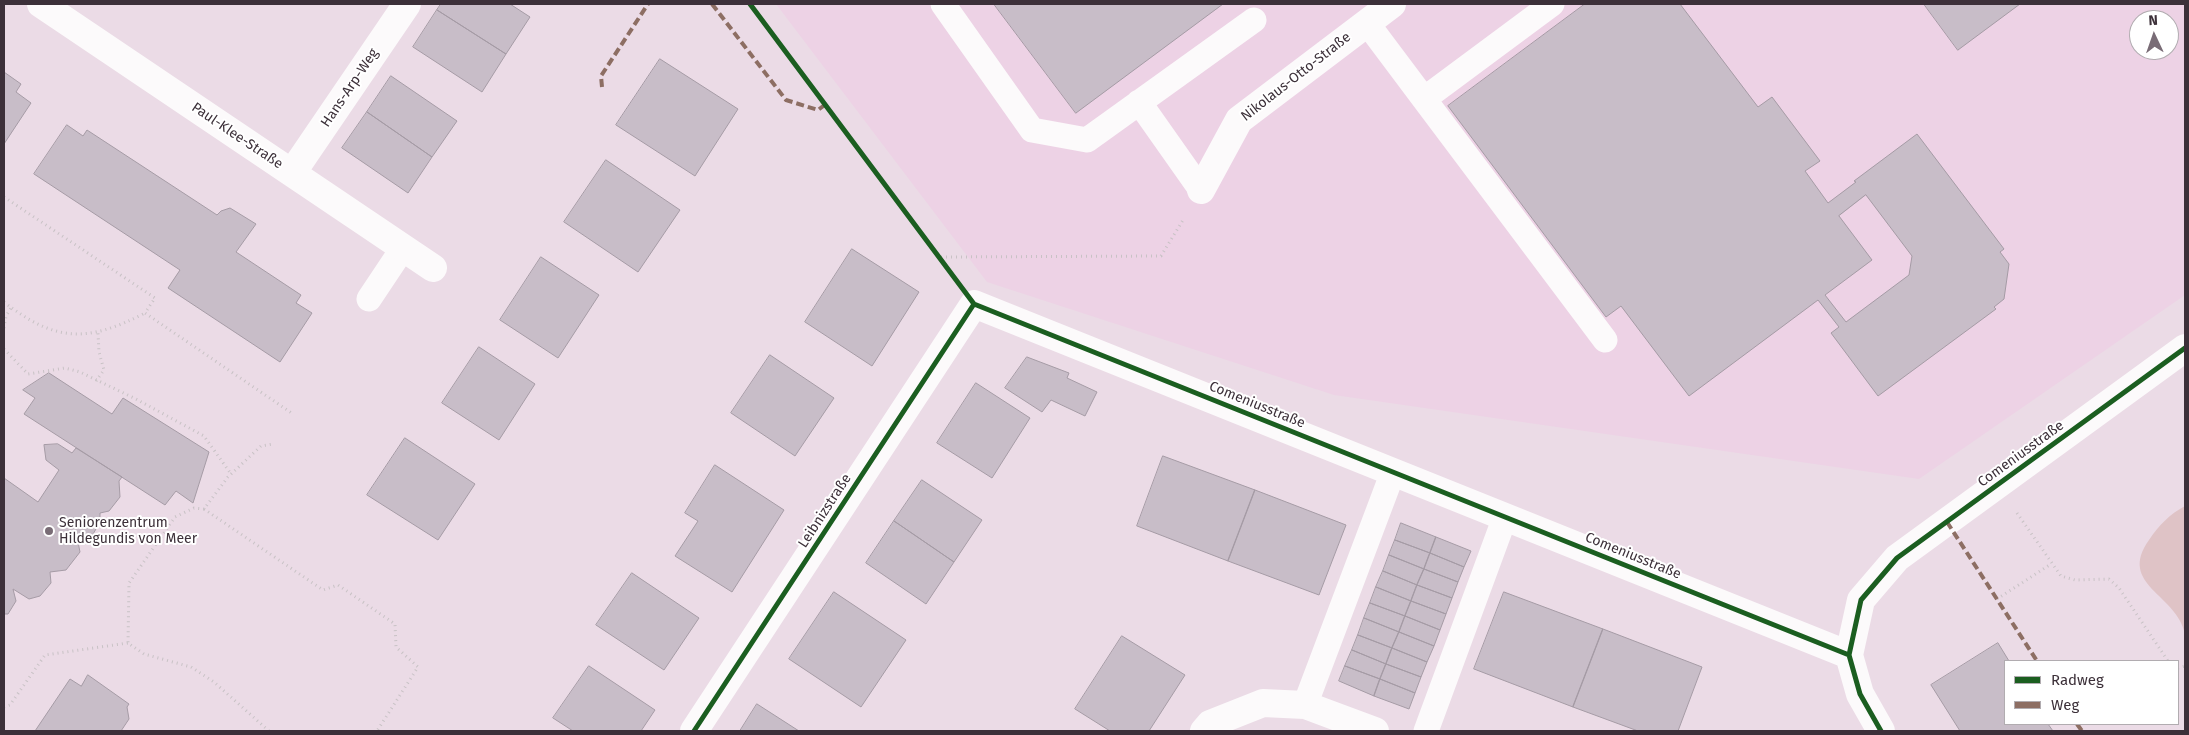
<!DOCTYPE html>
<html>
<head>
<meta charset="utf-8">
<style>
	body { margin:0 }
	#map { position:relative; width:2189px; height:735px; overflow:hidden; background:#ebdbe6; font-family:"Fira Sans",sans-serif }
	canvas { display:block }
	.frame { position:absolute; inset:0; border:5px solid #3c3039; pointer-events:none }
	.legend { position:absolute; left:2004px; top:660px; width:175px; height:65px; box-sizing:border-box; background:#fff; border:1px solid #b1acb0; margin:0; padding:6px 9px; list-style:none; font-size:15px; color:#3c3039 }
	.legend li { display:flex; align-items:center; gap:10px; height:25px }
	.legend b { width:25px; border:1px solid #b1acb0 }
	.north { position:absolute; left:2129px; top:10px; width:50px; height:50px; box-sizing:border-box; background:#fff; border:1px solid #b1acb0; border-radius:50%; rotate:357deg; font-size:14px; font-weight:700; line-height:20px; text-align:center; color:#3c3039 }
	.north::after { content:''; display:block; margin:auto; width:18px; height:22px; background:#796c76; clip-path:polygon(50% 0,100% 100%,50% 72%,0 100%) }
</style>
</head>
<body>
<div id="map">
<canvas width="2189" height="735"></canvas>
<div class="frame"></div>
<ul class="legend">
<li><b style="height:6px;background:#1b5e20"></b>Radweg</li>
<li><b style="height:6px;background:#8d6e63"></b>Weg</li>
</ul>
<div class="north">N</div>
</div>
<script>
const ctx = document.querySelector('canvas').getContext('2d');
ctx.lineJoin = 'round';
function fill(path, color) {
  ctx.fillStyle = color;
  ctx.fill(path, 'evenodd');
}
function stroke(path, color, width, dash) {
  ctx.strokeStyle = color;
  ctx.lineWidth = width;
  ctx.lineCap = dash ? 'butt' : 'round';
  ctx.setLineDash(dash || []);
  ctx.stroke(path);
}
function label(font, color, halo, rows, align = 'center') {
  ctx.font = font + ' "Fira Sans",sans-serif';
  ctx.lineWidth = 4;
  ctx.setLineDash([]);
  ctx.textBaseline = 'middle';
  ctx.strokeStyle = halo;
  ctx.fillStyle = color;
  for (const [text, x, y, turn = 0] of rows) {
    ctx.save();
    ctx.translate(x, y);
    ctx.rotate((+turn || 0) * Math.PI / 180);
    ctx.textAlign = isNaN(turn) ? turn : align;
    if (halo) ctx.strokeText(text, 0, 0);
    ctx.fillText(text, 0, 0);
    ctx.restore();
  }
}
const built = new Path2D(`
	M776 4H2185V295L1919 479 1334 395 987 282ZM2139 20H2169V50H2139Z`);
const green = new Path2D(`
	M2185 506V634C2177 594 2117 585 2149 540 2159 525 2170 514 2185 506Z`);
const building = new Path2D(`
	M441 4H510L530 17 506 54 437 10Z
	M994 4H1223L1076 113Z
	M1585 4H1680L1758 107 1772 97 1820 161 1805 171 1828 203 1856 182 1854 181 1917 134 2004 249 2000 252 2009 264 2004 299 1994 307 1996 309 1878 396 1831 333 1839 327 1818 300 1689 396 1621 306 1606 317 1448 106ZM1866 195 1912 256 1909 275 1846 322 1825 295 1872 260 1839 216Z
	M1924 4H2020L1958 50Z
	M437 10 506 54 482 92 413 47Z
	M660 59 738 109 695 176 616 125Z
	M4 72 21 84 16 92 31 103 4 144Z
	M391 76 457 121 432 157 367 112Z
	M367 112 432 157 408 193 342 148Z
	M67 125 83 136 87 130 217 215 221 211 230 208 256 224 236 252 301 295 296 303 312 313 280 362 168 288 180 270 34 174Z
	M606 160 680 210 638 272 564 222Z
	M852 249 919 292 872 366 805 322Z
	M541 257 599 295 558 358 500 320Z
	M479 347 535 384 499 440 442 403Z
	M770 355 834 398 795 456 731 413Z
	M1027 357 1069 373 1067 378 1097 392 1085 416 1051 400 1042 412 1005 388Z
	M49 373 112 414 123 398 209 452 193 503 176 491 165 505 24 414 35 398 23 390Z
	M976 383 1030 418 992 478 937 443Z
	M405 438 475 484 438 540 367 495Z
	M58 444 72 453 76 448 122 477 119 481 120 497 109 511 100 513V522L89 541 78 542 80 552 66 570 50 572 51 583 40 596 29 599 13 589 16 601 8 614H4V478L38 502 59 470 46 460 44 445Z
	M1163 456 1255 490 1228 561 1137 526Z
	M715 465 784 510 732 592 675 556 698 521 685 513Z
	M922 480 982 520 954 562 894 521Z
	M1255 490 1346 525 1319 595 1228 561Z
	M894 521 954 562 926 604 866 563Z
	M1401 523 1436 537 1430 553 1395 540Z
	M1436 537 1471 551 1464 567 1430 553Z
	M1395 540 1430 553 1424 569 1389 555Z
	M1430 553 1464 567 1458 582 1424 569Z
	M1389 555 1424 569 1417 585 1383 571Z
	M1424 569 1458 582 1452 598 1417 585Z
	M1383 571 1417 585 1411 601 1376 587Z
	M632 573 699 618 664 670 596 625Z
	M1417 585 1452 598 1446 614 1411 601Z
	M1376 587 1411 601 1405 616 1370 603Z
	M834 592 906 640 861 707 789 659Z
	M1504 592 1603 629 1573 707 1474 669Z
	M1411 601 1446 614 1440 630 1405 616Z
	M1370 603 1405 616 1399 632 1364 618Z
	M1405 616 1440 630 1434 646 1399 632Z
	M1364 618 1399 632 1392 648 1358 635Z
	M1603 629 1702 667 1678 731H1638L1573 707Z
	M1399 632 1434 646 1427 662 1392 648Z
	M1358 635 1392 648 1386 664 1352 650Z
	M1122 636 1185 675 1149 731H1110L1075 709Z
	M1998 643 2009 661H2005V724H2048L2053 731H1960L1931 685Z
	M1392 648 1427 662 1421 677 1386 664Z
	M1352 650 1386 664 1380 679 1345 666Z
	M1386 664 1421 677 1415 693 1380 679Z
	M589 666 655 710 641 731H573L553 718Z
	M1345 666 1380 679 1374 696 1339 681Z
	M88 675 129 704 127 707 129 719 121 731H35L70 679 81 686Z
	M1380 679 1415 693 1409 709 1374 696Z
	M757 704 799 731H740Z`);
const path = new Path2D(`
	M4 197 155 298 145 313 293 414
	M941 257 1161 256 1183 220
	M4 302C55 342 87 343 145 313
	M4 328 6 316 11 308
	M4 349 28 374 65 368 80 372 136 399 204 436 231 474
	M96 381 104 370 99 352 98 333
	M204 509 323 590 338 585 395 624 396 647 418 667 377 731
	M2017 513 2061 576 2075 580 2109 579 2119 588 2168 661
	M1997 599 2051 564
	M2178 668 2185 666
	M4 707 10 705 45 655 128 643
	M269 731 214 682 191 667 144 654 128 643 129 583 175 517 194 508 204 509 228 477 261 446 273 444`);
const lane = new Path2D(`
	M943 4 1032 130 1087 140 1254 20
	M1367 23 1424 99 1552 4
	M1424 99 1605 340
	M1139 102 1201 190
	M369 299 403 248
	M1305 705 1393 472
	M1426 731 1505 517`);
const street = new Path2D(`
	M41 4 433 268
	M292 173 407 4
	M1201 190 1239 120 1392 4
	M694 731 974 304 1849 655
	M1204 731 1210 724 1263 703 1305 705 1375 731
	M1881 731 1860 694 1849 655 1861 600 1897 558 2185 348`);
const quiet = new Path2D(`
	M712 4 786 100 818 110 826 104
	M602 87 601 76 648 4
	M1947 522 2037 661
	M2077 724 2082 731`);
const cycleway = new Path2D(`
	M750 4 974 304
	M974 304 1849 655
	M694 731 974 304
	M1881 731 1860 694 1849 655 1861 600 1897 558 2185 348`);
const markers = [
	[49,531,5,"#796c76"]
];
const streetNames = [
	["Nikolaus-Otto-Straße",1296,77,-38],
	["Hans-Arp-Weg",350,88,-56],
	["Paul-Klee-Straße",237,136,34],
	["Comeniusstraße",1257,405,22],
	["Comeniusstraße",2021,454,-36],
	["Leibnizstraße",825,511,-57],
	["Comeniusstraße",1633,556,22]
];
const poiNames = [
	["Seniorenzentrum",59,523],
	["Hildegundis von Meer",59,539]
];
fill(built, '#edd2e5');
fill(green, '#dfc3c6');
fill(building, '#c8bdc8');
stroke(building, '#a59ba5', 1);
stroke(path, '#c8c2c5', 3, [1, 4]);
stroke(lane, '#fcfafb', 25);
stroke(street, '#fcfafb', 28);
stroke(quiet, '#8d6e63', 4, [8, 4]);
stroke(cycleway, '#1b5e20', 5);
for (const [x, y, r, color] of markers) {
  const dot = new Path2D();
  dot.arc(x, y, r, 0, 2 * Math.PI);
  ctx.fillStyle = color;
  ctx.fill(dot);
  stroke(dot, '#fff', 2);
}
label('14px', '#3c3039', '#fff', streetNames);
label('14px', '#3c3039', '#fff', poiNames, 'left');
</script>
</body>
</html>
